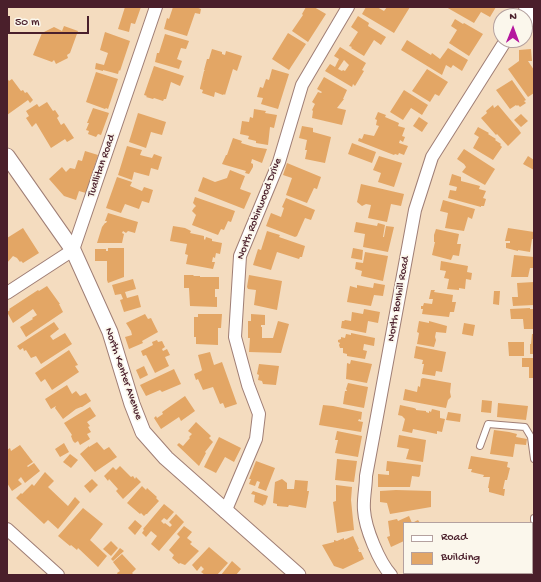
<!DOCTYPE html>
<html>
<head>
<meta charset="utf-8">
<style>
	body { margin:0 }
	#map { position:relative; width:541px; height:582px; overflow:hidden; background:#f4dcbf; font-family:"Gochi Hand",sans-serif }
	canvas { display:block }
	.frame { position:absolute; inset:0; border:8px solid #4a1f2b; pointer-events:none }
	.legend { position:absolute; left:403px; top:522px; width:130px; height:52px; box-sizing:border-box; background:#fbf7ec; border:1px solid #b4a19f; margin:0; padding:5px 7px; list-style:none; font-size:12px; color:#4a1f2b }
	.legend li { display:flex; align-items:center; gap:8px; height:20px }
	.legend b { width:20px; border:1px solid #b4a19f }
	.north { position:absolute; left:493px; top:8px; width:40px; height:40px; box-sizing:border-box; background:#fbf7ec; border:1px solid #b4a19f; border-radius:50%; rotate:1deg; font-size:11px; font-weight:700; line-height:16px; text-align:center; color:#4a1f2b }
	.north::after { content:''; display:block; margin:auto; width:14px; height:18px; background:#b5179e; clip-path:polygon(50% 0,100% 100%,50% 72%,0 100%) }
	.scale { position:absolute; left:8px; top:16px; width:81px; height:18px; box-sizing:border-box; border:2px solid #4a1f2b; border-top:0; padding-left:5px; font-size:12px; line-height:14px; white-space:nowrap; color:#4a1f2b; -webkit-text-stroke:3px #fbf7ec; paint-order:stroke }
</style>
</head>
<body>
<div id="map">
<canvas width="541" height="582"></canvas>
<div class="frame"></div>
<ul class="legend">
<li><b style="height:5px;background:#fff"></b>Road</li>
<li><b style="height:11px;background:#e3a665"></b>Building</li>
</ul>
<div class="north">N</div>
<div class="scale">50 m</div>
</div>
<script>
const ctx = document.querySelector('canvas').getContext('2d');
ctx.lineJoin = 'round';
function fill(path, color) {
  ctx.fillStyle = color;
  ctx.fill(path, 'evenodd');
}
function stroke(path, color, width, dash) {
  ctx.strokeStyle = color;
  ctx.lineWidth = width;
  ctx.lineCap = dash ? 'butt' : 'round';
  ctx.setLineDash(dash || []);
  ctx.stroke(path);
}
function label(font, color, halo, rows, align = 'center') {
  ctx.font = font + ' "Gochi Hand",sans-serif';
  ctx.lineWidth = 3.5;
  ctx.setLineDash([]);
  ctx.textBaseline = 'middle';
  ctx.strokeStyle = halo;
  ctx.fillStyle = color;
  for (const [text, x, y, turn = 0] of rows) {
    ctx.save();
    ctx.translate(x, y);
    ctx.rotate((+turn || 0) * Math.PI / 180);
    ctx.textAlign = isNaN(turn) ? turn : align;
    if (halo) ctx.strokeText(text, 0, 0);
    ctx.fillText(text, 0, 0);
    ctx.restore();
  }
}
const building = new Path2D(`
	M125 7H141L135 24 131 23 129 32 118 29Z
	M173 7H196L201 9 200 14 195 13 187 36 164 29 167 18 169 19Z
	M306 7H314L326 14 308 42 292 31 303 15 302 14Z
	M366 7H377L384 11 387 7H410L394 33 362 14Z
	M446 7H496L490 17 481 12 474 23Z
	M358 16 369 23 368 26 386 37 381 45 374 40 364 56 351 48 352 47 349 46 358 32 351 27Z
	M455 19 463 24 464 23 483 34 469 56 449 43 457 30 451 26Z
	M64 26 78 31 70 53 67 55 68 58 56 64 54 60 52 62 33 55 42 33 54 27 62 31Z
	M105 32 130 41 120 71 119 70 118 74 103 70V71L95 69 96 63 104 65 108 53 100 50Z
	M288 33 306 44 289 70 272 59Z
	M165 34 189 41 186 49 181 48 177 59 182 61 179 69 155 62 157 53H159Z
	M407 40 431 55 432 53 440 59 448 48 468 60 462 71 453 65 451 68 446 65 442 75 401 50Z
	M340 47 366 63 362 70 364 71 355 86 353 84 352 87 325 71 330 64 335 67 339 59 334 56ZM344 60 349 65 345 71 343 70 342 71 338 69Z
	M212 49 222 52V54L225 55 226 51 242 56 237 71 233 69 225 95 224 94 223 95 215 92 214 97 202 93 203 90 200 89V88L204 71H205L204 70 207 59H209Z
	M531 49 532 61H528L534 70V93L528 97 508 69 519 61V50Z
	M154 66 184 76 180 86 171 82 166 99H164L163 101 154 98 153 99 146 97 147 96 144 95Z
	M272 69 289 74 278 109 261 104 263 98 257 97 260 87 263 88 266 79 269 80Z
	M427 69 448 82 439 96 435 94 430 102 412 91Z
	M96 72 118 79 108 109 106 108 105 109 86 102Z
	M324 77 347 90 343 99H344L337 108 346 110 342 125 312 118 313 111 312 110 315 104 312 102 318 92 321 93 322 92 317 89Z
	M7 78 9 81 12 79 21 91 23 90 25 93 27 92 33 100 30 103 28 100 7 115Z
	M512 80 526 100 524 101 526 103 520 107 518 105 517 106 516 105 510 109 496 90Z
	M404 90 428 105 422 115 411 108 403 120 390 112Z
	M47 102 53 111 55 110 59 116 57 118 61 125 64 123 74 138 67 142 65 139 51 148 36 123 32 127 26 118 29 116 26 111 37 104 39 107Z
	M493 105 494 108 498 105 519 130 521 133 508 146 497 134 496 135 481 118 487 113 486 111Z
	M93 108 109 113 101 135 98 134 96 137 88 134 89 131 86 130 89 123H87Z
	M254 109 266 111 265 113 277 115 274 128 270 127 268 145 256 143V141L248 139 249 136 240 134 242 121 249 122 250 117 253 118Z
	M378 112 386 115 385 117 399 123 398 126 405 128 402 136 405 137 403 142 400 140 399 143 408 146 404 155 399 153 398 155 395 154 394 155 358 141 359 138 362 139 364 134 374 136 379 126 376 125 377 120 375 119Z
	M138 113 166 122 162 135 151 132 146 148 129 142Z
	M521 114 528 121 521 127 514 120Z
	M419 117 428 123 422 132 413 126Z
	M302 126 313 128V132L331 137 325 163 305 159 307 150H305L307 140 299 138Z
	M478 127 489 133 488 134 496 139 495 140 501 144 500 145 502 147 493 160 473 148 479 137 474 134Z
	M233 138 242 141 241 143 254 147 267 149 262 163 252 159 251 163 253 164V167L249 174 245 173 246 171 222 164 226 155H227Z
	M352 143 376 152 372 163 348 154Z
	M127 146 142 150 140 155 152 158 154 154 162 157 158 170 151 168 149 176 134 172 132 180 118 175Z
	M464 149 495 169 485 185 462 172 466 167 464 164 457 159Z
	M85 151 98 155 86 193 79 191 76 200 64 196 49 179 62 167 66 172 70 168 75 169 78 160 82 161Z
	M379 156 402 163 394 187 378 182 381 173 373 170Z
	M528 156 534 160V170L523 164Z
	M287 163 321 177 317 189 314 188 307 203 286 195 292 178 283 175Z
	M230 170 245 176 240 189 251 193 244 209 198 191 203 177 215 182 227 178Z
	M452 174 461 177V181L480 186 479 189 486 191 483 198 486 199 484 206H481V207L448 198 450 190 456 191 457 187 449 185Z
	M117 177 132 182 130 186 142 191 144 187 153 190 149 203 142 201 139 209 125 204 121 213 106 208Z
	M361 184 404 194 401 206 391 204 387 222 368 218 371 205 366 204 362 206 357 202Z
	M195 197 235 211 231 222 228 221 224 230 221 229 218 235 192 225 196 215 192 211 194 208 196 206 193 203Z
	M286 198 315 210 311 220 305 218 297 236 295 237 266 226 271 213 281 217 284 208 282 207Z
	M443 200 475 209 472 219 468 217 464 231 445 228 448 213 440 211Z
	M108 213 138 222 135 233 128 231 126 233 123 231 122 233 124 234 122 243H97L102 227 105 223H106L107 221H105Z
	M356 222 377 226 378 223 385 225 383 237H384L386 226 394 227 388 252 363 247 365 234 354 232Z
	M173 226 185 228 191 231 190 233 204 236V239L205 240 206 237 212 239V241L222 243 220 254 216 253 215 258 213 257 212 262H215L213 269 186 264 188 255 185 254 187 244 170 241Z
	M23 228 39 253 23 263 21 261 20 262 17 258 13 256 7 263V238Z
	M508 228 534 232 533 239H532L530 252 518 250V251L506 248V243H510V241H505Z
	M436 229 459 234 457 244H461L459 256 453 255 451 260 432 255 435 242H434V235Z
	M267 231 280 235 279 237 305 246 302 257H300L299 259 277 252 271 270 253 265 258 249 261 250Z
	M108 248H124V277L108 283 107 280V261H95V249H106V251H108Z
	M353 248 363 250 362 260 351 258Z
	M365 252 388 256 383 281 361 276 362 271 355 269 356 262 363 263Z
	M514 255 534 257 533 268H530L528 277H511Z
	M441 261 468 266 467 272 472 273 471 280 466 279 465 289 459 288V290L447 289 449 279 444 278 446 271 440 270Z
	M184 275H193L194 276H200V277H219V289H215V297H217V307L190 306 189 288H184Z
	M249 275 282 281 277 310 254 305 256 290 248 289 247 287Z
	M133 279 136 289 125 292 127 298 138 295 141 307 124 312 120 300 123 299 121 294 115 295 112 285Z
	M534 282V305L513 306 512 297H518L517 283Z
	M374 283 385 285 383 296 374 295 371 306 347 302 350 286 357 288V285L373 288Z
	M47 286 60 304H59L63 312 26 337 20 327 33 319 32 318 37 315 33 309 13 323 7 312 10 310 9 309 38 290 39 291Z
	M431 290H435L434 292 453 295 452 302H456L454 312H450L449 317 422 314 423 309H421V306H423L424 303 432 304 433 299H429Z
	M494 291H500L499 305 493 304Z
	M530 308V309H534V329H524L523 319H511L510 309Z
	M364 309 380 312 378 323 368 321 366 333 341 328 342 321H344L345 320 351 321 352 312 363 314Z
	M145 314 148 319 151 318 158 332 142 341 143 343 129 349 125 337 132 335 131 331 126 323Z
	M198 314H222L221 328H218V345L196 344V337H194V317H198Z
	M251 314 265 315V325H261V327H262V338H273L278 321 289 324 281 353 249 352 250 338H248V321H251Z
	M419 321 429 323V321L447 326 446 333 436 332 435 337 436 340 434 347 417 344 419 333 417 332Z
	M54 322 59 329 50 336 53 340 65 333 72 344 41 364 36 356 31 358 26 350 24 351 23 348 20 350 17 346Z
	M464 323 475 325 473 336 462 334Z
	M351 333 375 338 374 346 364 344 363 350 367 351 365 359 347 356V354L343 353V348H340L339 345 340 343 338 342V340L341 339V337L345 338 346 334 351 335Z
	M532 334H534V354H530V344H531Z
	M157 340 158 342 162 341 165 347 162 349 163 351 167 349 170 355 165 357 169 366 155 373 146 355 143 356 141 351 153 345 152 342Z
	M508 342H524V356H509Z
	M416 346 446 352 442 372 436 371 435 376 422 374 424 364H422L423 360 414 358Z
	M69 350 78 365 75 366 79 372 52 390 45 379 41 382 35 373Z
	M210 352 214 365 222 362 237 404 225 408 223 403 220 404 213 387 203 390 198 379 196 380 194 374 201 371 202 370 198 355Z
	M522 358H534V378H529V367H522Z
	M351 360 372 364 367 383 346 379 347 363 350 364Z
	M259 364 279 366 276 385 263 384 262 381 258 380 259 375 257 374Z
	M144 366 148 375 140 379 136 370Z
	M174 369 181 384 162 392 160 390 146 396 140 385Z
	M423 378 451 383 450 392 451 397 448 400 446 408 403 400 405 389 417 392 418 386 420 387 421 379Z
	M348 383 368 387 364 408 343 404 345 391H347L346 389Z
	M67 385 72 394 76 391 80 396 86 393 91 401 82 407H81L76 409 63 419 55 408 56 406 51 409 45 399Z
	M185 396 195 411 181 421 179 417 161 429 154 418 156 416 157 418 163 414 162 412Z
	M482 400 492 401 491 413 481 412Z
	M498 403 528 406 526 420 497 417Z
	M323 405 333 406 362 412 361 420 359 419 358 421 363 422 361 432 319 425Z
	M400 405 414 408 416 409V410L426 411V412L429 413V411L431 412 432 409 440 411V418L445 419 442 432 437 431V434L413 429 412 433 402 431 405 419 402 416 398 415Z
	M90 407 96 416 87 422 90 426 88 427 91 432 87 434 90 439 80 445 78 441 75 443 73 441 71 436 72 435 64 423Z
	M448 412 461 414 460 422 446 420Z
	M196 422 211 436 209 438 213 442 205 452 206 453 199 466 177 445 179 443 183 446 190 438 189 437 192 434 188 431Z
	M494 430 509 432 517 434 516 437 527 439 526 445 515 444 513 457 490 454Z
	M337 431 362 436 358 457 335 453 338 440H335Z
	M399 435 426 440 423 462 406 459 409 449 397 447Z
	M219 437 241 448 234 462 225 457 216 473 204 467Z
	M97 442 104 450 109 447 117 457 95 472 80 454 89 446V447Z
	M64 443 69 452 60 457 55 449Z
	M20 445 33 462 27 466 28 467 34 463 40 471 25 483 21 477 18 480 22 484 12 491 7 483V450L10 448 11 451Z
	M70 454 78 460 71 468 63 462Z
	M471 456 508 462 507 467 510 468 507 480H505L503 489H505L504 496 489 492V488H488L490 477H483L484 475 471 472 472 469H468Z
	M337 459 357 461 354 482 335 480Z
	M256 461 275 468 266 491 258 488 260 482 257 481 255 486 249 484 251 479H249Z
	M387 461 421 465 420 475 419 477 412 476 410 487H378V474L389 475V471H386Z
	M120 466 131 477 133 476 135 479 136 477 141 482 123 499 116 491 118 489 109 479 108 481 104 476 113 467 116 470Z
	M45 472 54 481 48 487 68 506 75 497 80 502 58 529 48 520 44 524 16 498 21 493 22 494 32 484 34 486Z
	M92 479 98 485 90 493 84 486Z
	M282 479 287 483V489H294L295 480 308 481 307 491H309L306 508 289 505 288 507 277 506V504L273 503 275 482Z
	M336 485 352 487 351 500 354 530 337 533 333 502 336 501Z
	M142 486 146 490 147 488 157 497 156 498 159 501 147 514H146L144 516 141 513 140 514 127 503Z
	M396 490 431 491V507L390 514 387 503 380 502V491Z
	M253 491 268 496 265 505 264 504 263 506 254 502 255 495 251 494Z
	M164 504 174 512 167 520 164 518 161 521 164 524 165 523 170 527 172 525 169 522 176 514 184 522 159 551 151 544 157 536 151 531 146 537 142 533 144 530 143 529Z
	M83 508 103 524 90 540 107 556 98 567 78 548 77 550 71 545 70 546 58 536Z
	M409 516 412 523 418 520 420 523H404V541L391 547 387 537 390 536 388 521 397 519 398 521Z
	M135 520 142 526 135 535 128 528Z
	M184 526 192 532 187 538 192 542 190 544 199 551 185 565 180 563 179 564 172 558 174 555 169 550 180 537 177 534Z
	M353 536 359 549H358L359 552H361L364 559 343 569 334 566 322 545 334 542V540L337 541 344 538V540Z
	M111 541 118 548 111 556 103 549Z
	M209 547 228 563 217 575H205L201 572 204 569 201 566 197 571 192 565Z
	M120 548 124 551 113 561 111 559Z
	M122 554 136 569 132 573 134 575H118L117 573 120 571 113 562Z
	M232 561 241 569 236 575H221Z
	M423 573H443L440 575H421Z`);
const service = new Path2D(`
	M480 446 488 424 525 427 531 437 534 459
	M534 518V520`);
const minor = new Path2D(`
	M531 7 534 20
	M522 16 527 7
	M7 293 73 250 156 7
	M225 512 256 439 259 414 248 385 235 337 240 256 279 162 302 85 348 7
	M7 529 58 575
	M532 567 534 560
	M391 575C379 562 365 528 364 510 363 499 366 487 366 476L415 210 432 157 506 40`);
const tertiary = new Path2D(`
	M7 156 73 250 110 332 132 404 143 432 166 458 298 575`);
const streetNames = [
	["Tuallitan Road",102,166,-71],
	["North Robinwood Drive",260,209,-69],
	["North Bonhill Road",399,299,-80],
	["North Kenter Avenue",123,374,71]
];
fill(building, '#e3a665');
stroke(service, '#9f7e75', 8);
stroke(minor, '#9f7e75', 14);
stroke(tertiary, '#9f7e75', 17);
stroke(service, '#fff', 6);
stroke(minor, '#fff', 12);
stroke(tertiary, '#fff', 15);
label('11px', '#4a1f2b', '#fbf7ec', streetNames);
</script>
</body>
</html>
